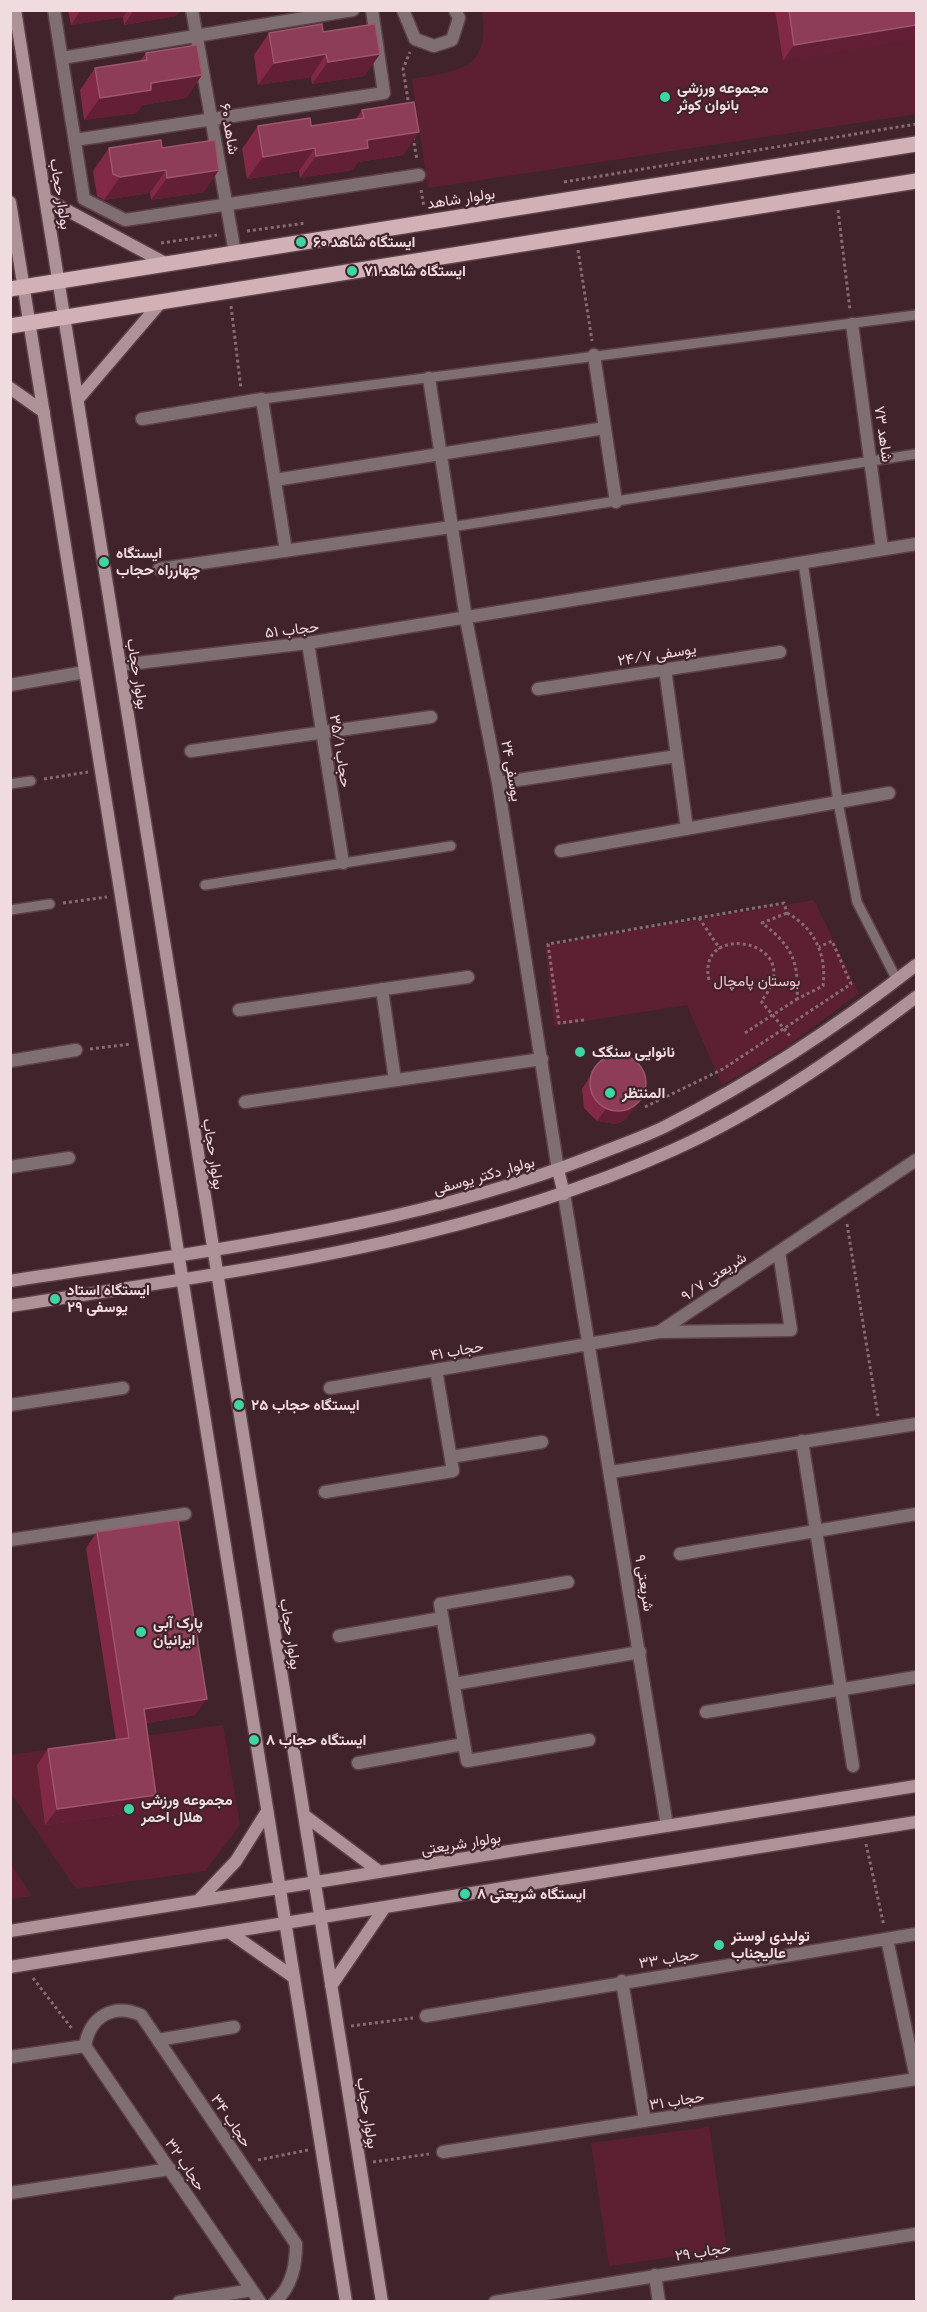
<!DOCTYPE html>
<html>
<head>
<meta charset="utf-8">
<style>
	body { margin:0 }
	#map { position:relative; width:927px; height:2312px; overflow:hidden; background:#41242b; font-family:Raleway,sans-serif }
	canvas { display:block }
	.frame { position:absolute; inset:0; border:12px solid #f0dcdf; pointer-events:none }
</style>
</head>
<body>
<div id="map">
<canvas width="927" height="2312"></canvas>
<div class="frame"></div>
</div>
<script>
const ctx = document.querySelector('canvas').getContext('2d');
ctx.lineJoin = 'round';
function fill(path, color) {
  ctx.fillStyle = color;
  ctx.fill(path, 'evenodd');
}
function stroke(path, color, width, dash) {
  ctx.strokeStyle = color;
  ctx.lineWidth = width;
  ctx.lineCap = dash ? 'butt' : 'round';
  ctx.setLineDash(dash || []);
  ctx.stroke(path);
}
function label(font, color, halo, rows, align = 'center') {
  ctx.font = font + ' Raleway,Vazirmatn,sans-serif';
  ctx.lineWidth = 4.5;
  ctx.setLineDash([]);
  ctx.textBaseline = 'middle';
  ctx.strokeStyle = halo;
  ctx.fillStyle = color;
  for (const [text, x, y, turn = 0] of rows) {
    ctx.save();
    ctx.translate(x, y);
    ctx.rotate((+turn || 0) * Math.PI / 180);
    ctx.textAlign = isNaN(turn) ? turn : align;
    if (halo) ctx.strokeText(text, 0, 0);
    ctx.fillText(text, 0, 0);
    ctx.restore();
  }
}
const green = new Path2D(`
	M482 11H916V114L428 188 412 79C460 71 491 70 482 11Z
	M814 900 859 993 788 1046 722 1085 687 1005 554 1026 545 946Z
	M223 1725 240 1825 205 1871 76 1889 11 1793 10 1755Z
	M11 1864 32 1896 11 1899Z
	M709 2127 727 2249 609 2266 591 2143Z`);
const path = new Path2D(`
	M409 106 403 69 410 52
	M413 137 417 160
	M564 182 916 124
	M421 190 424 207
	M838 210 850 310
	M247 231 306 223
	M161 243 217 235
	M578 250 592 341
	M231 306 241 389
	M44 779 88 772
	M63 903 107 897
	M787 913C815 928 827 956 823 986L797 999C799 961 792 946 762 923Z
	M699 918 720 949
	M709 980C695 918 812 942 761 1001L790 1036
	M584 1020 559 1023 548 944 784 903 787 913
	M745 1033 797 999
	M90 1049 131 1044
	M645 1107 723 1069 851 984 832 941 819 947
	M847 1224 878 1416
	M866 1844 884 1926
	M33 1978 73 2030
	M351 2026 413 2018
	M258 2160 308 2150
	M373 2162 429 2154`);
const lane = new Path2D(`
	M262 399 916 315
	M451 527 916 454
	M803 562 838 802 857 902 897 980
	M10 784 31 781
	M205 885 451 846
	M10 910 50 904`);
const street = new Path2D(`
	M54 10 84 199 125 220 419 175
	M192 10 235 253
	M403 10 415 39 434 46 452 40 459 18 455 10
	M62 58 353 10
	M75 140 384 93 372 10
	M852 324 882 549
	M594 355 616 502
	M429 378 466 619 498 783 558 1170
	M142 419 262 399 286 551
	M275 480 605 428
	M159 569 451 527
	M308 643 343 863
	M120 665 308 643 916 544
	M665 669 687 829
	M10 685 85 672
	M538 689 780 652
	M191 751 431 717
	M498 783 677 756
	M561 851 889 793
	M382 989 395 1080
	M239 1010 468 977
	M10 1061 76 1050
	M245 1102 542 1059
	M10 1167 69 1158
	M564 1194 667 1826
	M659 1332 791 1330 779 1252
	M330 1388 659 1332 916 1160
	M10 1405 123 1388
	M802 1441 853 1766
	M451 1457 542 1442
	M611 1472 916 1424
	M325 1492 453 1471 436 1370
	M10 1540 185 1514
	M680 1554 916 1514
	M568 1582 440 1604 467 1761 589 1740
	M339 1636 442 1618
	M454 1684 640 1652
	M706 1712 916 1677
	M358 1763 464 1744
	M887 1939 916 2078
	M622 1981 645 2121
	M426 2016 916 1934
	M158 2040 234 2027
	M85 2046C90 2016 114 2003 141 2015L296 2244C296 2266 292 2286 275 2302
	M85 2046 260 2302
	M10 2057 85 2046
	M443 2152 916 2079
	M10 2193 170 2169
	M655 2275 659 2302
	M179 2302 252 2290
	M495 2302 916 2234`);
const secondary = new Path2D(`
	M15 10 382 2302
	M46 199 167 264
	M10 202 346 2302
	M10 388 44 412
	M78 399 161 302
	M558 1170 564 1194
	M10 1281C208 1250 411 1228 598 1154 620 1145 644 1137 666 1126 755 1081 838 1026 916 965
	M10 1306C235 1271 464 1244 673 1150 760 1111 841 1054 916 997
	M304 1815 380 1872
	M198 1901 236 1861 266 1813
	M10 1931 916 1786
	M229 1932 292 1976
	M10 1967 916 1822
	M331 1986 385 1907`);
const primary = new Path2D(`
	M10 289 916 144
	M10 326 916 181`);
const wall = new Path2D(`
	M68 10H181L176 16 124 25 123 17 71 25Z
	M775 10H916L783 61Z
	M323 32 380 54 364 76 312 84 311 77 258 85 254 55 269 33Z
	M146 53 202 75 186 98 142 105 136 113 84 120 80 90 95 68 140 61Z
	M362 110 419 132 403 155 358 162 352 170 300 178 299 171 247 179 242 149 258 126H311L356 119Z
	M109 148H162L204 192 151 200 150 193 104 200 97 196 93 171Z
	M600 1061 645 1094 625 1120 616 1124 597 1121 584 1108 582 1089Z
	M97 1532 195 1715 146 1723 156 1795 145 1811 45 1825 37 1765 48 1749 116 1740 86 1548Z`);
const shadedWall = new Path2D(`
	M81 10H128L123 17 71 25Z
	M134 10H181L176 16 124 25Z
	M916 25V39L783 61 794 45Z
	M326 54 311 77 258 85 274 63Z
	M380 54 364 76 312 84 328 62Z
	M202 75 186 98 142 105 136 113 84 120 100 98 151 83Z
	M419 132 403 155 358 162 352 170 300 178 316 156 367 140Z
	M315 148 299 171 247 179 263 157Z
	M166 170 150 193 104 200 120 177Z
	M219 170 204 192 151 200 167 178Z
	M645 1094 625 1120 616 1124 597 1121 606 1109Z
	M207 1699 195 1715 133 1725 144 1709Z
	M156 1795 145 1811 45 1825 57 1809Z`);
const building = new Path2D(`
	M789 10H916V25L794 45Z
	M322 24 323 32 375 24 380 54 328 62 326 54 274 63 269 33Z
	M197 45 202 75 151 83V90L100 98 95 68 147 60 146 53Z
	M414 102 419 132 367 140 368 148 316 156 315 148 263 157 258 126 310 118 311 126 364 118 362 110Z
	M161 140 162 148 215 140 219 170 167 178 166 170 120 177 113 174 109 148Z
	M590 1083a28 28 0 1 1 56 0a28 28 0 1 1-56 0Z
	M178 1520 207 1699 144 1709 156 1795 57 1809 48 1749 129 1738 97 1532Z`);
const markers = [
	[665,97,6,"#3ed4a3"],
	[301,242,6,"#3ed4a3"],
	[352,271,6,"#3ed4a3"],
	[104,562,6,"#3ed4a3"],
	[580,1052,6,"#3ed4a3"],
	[610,1093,6,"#3ed4a3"],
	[55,1299,6,"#3ed4a3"],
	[239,1405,6,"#3ed4a3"],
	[141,1632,6,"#3ed4a3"],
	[254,1740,6,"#3ed4a3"],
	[129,1809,6,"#3ed4a3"],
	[465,1894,6,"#3ed4a3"],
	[719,1945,6,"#3ed4a3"]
];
const poiNames = [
	["مجموعه ورزشی",677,88],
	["بانوان کوثر",677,105],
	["ایستگاه شاهد ۶۰",313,242],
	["ایستگاه شاهد ۷۱",364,271],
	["ایستگاه",116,553],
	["چهارراه حجاب",116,570],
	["نانوایی سنگک",592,1052],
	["المنتظر",622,1093],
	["ایستگاه استاد",67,1290],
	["یوسفی ۲۹",67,1307],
	["ایستگاه حجاب ۲۵",251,1405],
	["پارک آبی",153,1623],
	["ایرانیان",153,1640],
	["ایستگاه حجاب ۸",266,1740],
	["مجموعه ورزشی",141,1800],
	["هلال احمر",141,1817],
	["ایستگاه شریعتی ۸",477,1894],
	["تولیدی لوستر",731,1936],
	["عالیجناب",731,1953]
];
const streetNames = [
	["شاهد ۶۰",229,129,80],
	["بولوار حجاب",60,194,81],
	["بولوار شاهد",461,199,-9],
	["شاهد ۷۳",883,434,82],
	["حجاب ۵۱",292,630,-7],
	["یوسفی ۲۴/۷",657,655,-9],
	["بولوار حجاب",137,674,81],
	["حجاب ۳۵/۱",340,751,81],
	["یوسفی ۲۴",511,771,80],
	["بولوار حجاب",213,1154,81],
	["بولوار دکتر یوسفی",484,1176,-16],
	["شریعتی ۹/۷",714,1277,-34],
	["حجاب ۴۱",457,1351,-10],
	["شریعتی ۹",644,1583,81],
	["بولوار حجاب",290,1634,81],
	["بولوار شریعتی",461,1844,-9],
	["حجاب ۳۳",669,1959,-9],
	["حجاب ۳۱",677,2101,-9],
	["بولوار حجاب",367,2113,81],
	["حجاب ۳۴",231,2121,56],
	["حجاب ۳۲",185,2165,56],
	["حجاب ۲۹",703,2252,-9]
];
const parkNames = [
	["بوستان پامچال",757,981]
];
fill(green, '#5d2032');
stroke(lane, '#5d4148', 12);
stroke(street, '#5d4148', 15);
stroke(secondary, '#5d4148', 15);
stroke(primary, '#5d4148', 18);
stroke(path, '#866c72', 3, [3, 3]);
stroke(lane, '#7f6f72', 9);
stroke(street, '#7f6f72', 12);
stroke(secondary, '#ad9398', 12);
stroke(primary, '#d1b0b6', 15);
fill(wall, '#812947');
fill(shadedWall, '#631f35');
fill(building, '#8d3d58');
stroke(building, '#9d566d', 1.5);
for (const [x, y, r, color] of markers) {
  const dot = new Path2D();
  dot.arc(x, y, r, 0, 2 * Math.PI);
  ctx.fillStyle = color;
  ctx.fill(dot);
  stroke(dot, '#41242b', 2);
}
label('bold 15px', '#f0dcdf', '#41242b', poiNames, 'left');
label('15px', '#f0dcdf', '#41242b', streetNames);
label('15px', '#f7c1cc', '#41242b', parkNames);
</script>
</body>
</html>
